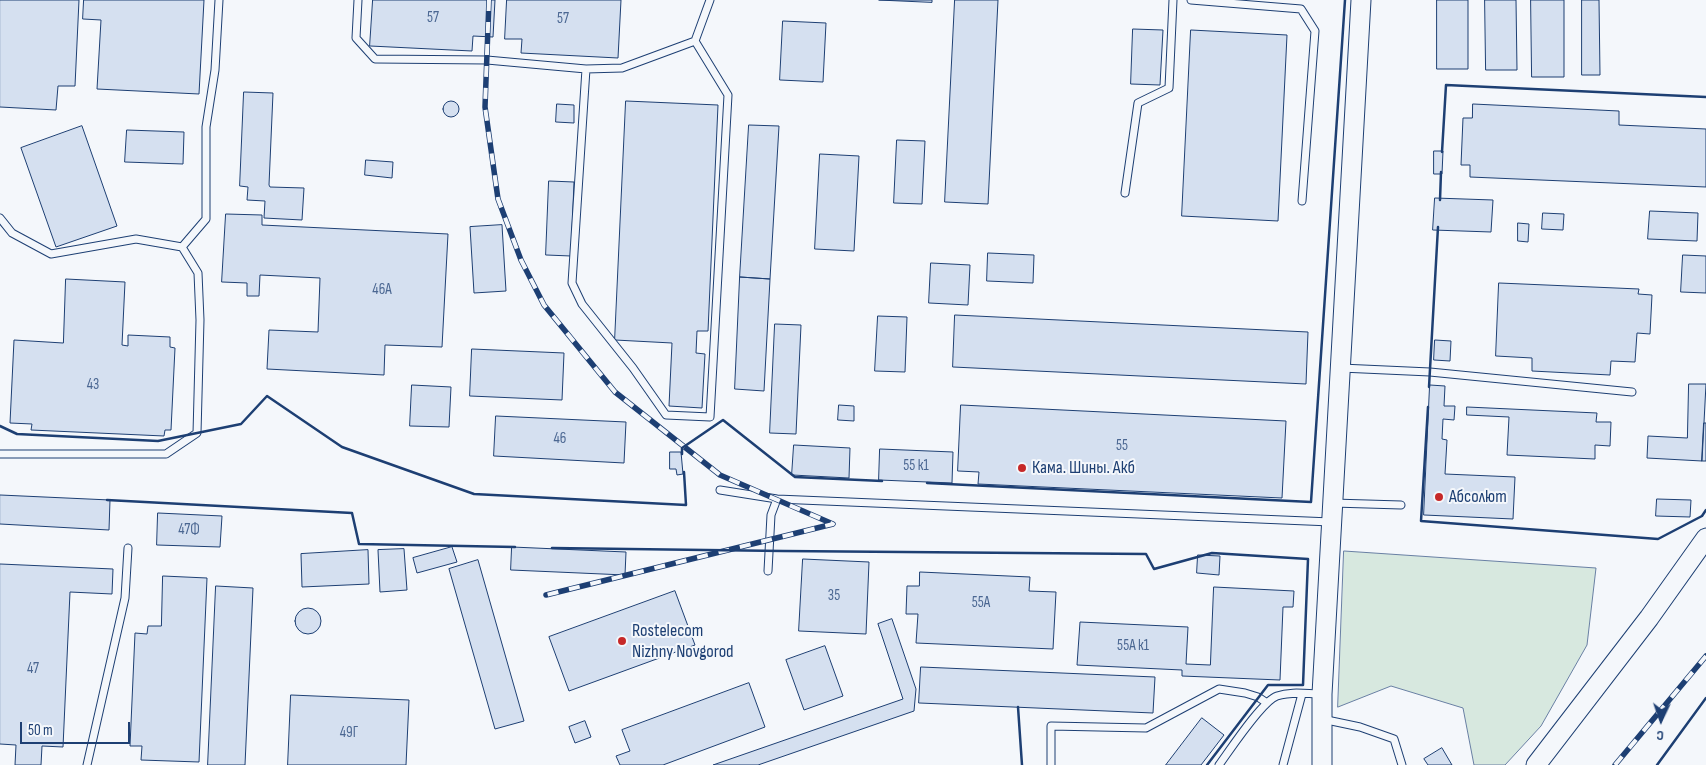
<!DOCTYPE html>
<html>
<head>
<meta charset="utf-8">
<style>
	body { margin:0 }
	#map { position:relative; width:1706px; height:765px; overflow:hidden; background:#f4f7fb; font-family:"Sofia Sans Condensed",sans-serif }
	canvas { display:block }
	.north { position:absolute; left:1636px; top:695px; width:50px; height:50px; -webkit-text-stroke:4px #f4f7fb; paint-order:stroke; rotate:183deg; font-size:14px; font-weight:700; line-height:20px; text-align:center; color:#1d3f73 }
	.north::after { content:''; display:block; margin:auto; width:18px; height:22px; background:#1d3f73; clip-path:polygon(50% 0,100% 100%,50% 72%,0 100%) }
	.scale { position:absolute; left:20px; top:722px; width:110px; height:22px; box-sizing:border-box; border:2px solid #1d3f73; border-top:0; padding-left:6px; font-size:15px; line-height:18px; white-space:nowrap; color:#1d3f73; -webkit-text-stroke:4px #f4f7fb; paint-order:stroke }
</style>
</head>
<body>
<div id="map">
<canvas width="1706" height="765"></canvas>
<div class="north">С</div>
<div class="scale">50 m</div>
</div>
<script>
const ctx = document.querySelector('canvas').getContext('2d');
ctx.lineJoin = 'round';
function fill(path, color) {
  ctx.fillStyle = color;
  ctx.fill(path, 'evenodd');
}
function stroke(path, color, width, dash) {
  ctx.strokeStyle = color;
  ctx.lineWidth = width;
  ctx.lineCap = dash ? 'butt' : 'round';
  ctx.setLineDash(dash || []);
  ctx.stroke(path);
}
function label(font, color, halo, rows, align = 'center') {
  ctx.font = font + ' "Sofia Sans Condensed",sans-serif';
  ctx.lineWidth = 4;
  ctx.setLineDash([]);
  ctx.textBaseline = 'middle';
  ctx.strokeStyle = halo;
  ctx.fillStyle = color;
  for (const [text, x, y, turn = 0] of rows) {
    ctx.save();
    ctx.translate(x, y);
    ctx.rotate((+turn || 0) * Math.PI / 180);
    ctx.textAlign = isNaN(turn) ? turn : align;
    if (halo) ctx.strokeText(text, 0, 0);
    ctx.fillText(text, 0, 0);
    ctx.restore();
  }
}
const green = new Path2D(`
	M1344 551 1596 568 1587 645 1541 726 1505 765H1474L1463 708 1391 686 1338 707Z`);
const building = new Path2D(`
	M0 0H79L75 86H58L56 110 0 107Z
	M84 0H204L199 94 97 89 101 20 83 19Z
	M373 0H495L493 37 473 36 472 51 370 46Z
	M507 0H621L618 58 521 53 522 39H505Z
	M879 0H932V2Z
	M955 0H998L988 204 945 202Z
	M1437 0H1468V69H1437Z
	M1485 0H1516L1517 70H1486Z
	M1531 0H1564V77H1532Z
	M1582 0H1599L1600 75H1582Z
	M783 21 826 23 823 82 780 80Z
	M1133 29 1163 30 1160 85 1131 84Z
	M1191 30 1287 35 1278 221 1182 216Z
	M244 92 273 93 269 185 270 187 304 188 302 220 264 218 265 201 247 200 248 187 240 186Z
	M626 101 718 105 708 331H697L696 353 705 354 702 408 669 406 672 343 615 340Z
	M443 109a8 8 0 1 1 16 0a8 8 0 1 1-16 0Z
	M557 104 574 105V123L556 122Z
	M1473 104 1619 111V125L1706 129V187L1470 177V165H1461L1463 118H1472Z
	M749 125 779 126 770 279 740 277Z
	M82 126 117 226 56 247 21 148Z
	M127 130 184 132 183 164 125 162Z
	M897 140 925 141 922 204 894 203Z
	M1434 151H1443L1442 174H1434Z
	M820 154 859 156 854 251 815 249Z
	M366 160 393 162 392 178 365 175Z
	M549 181 574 182 571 256 546 255Z
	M1435 198 1493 200 1491 232 1433 230Z
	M1650 211 1698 213 1697 241 1648 239Z
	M1543 213 1564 214 1563 230 1542 229Z
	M226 214 262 215V225L448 234 442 347 385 345 384 375 267 369 269 330 318 332 320 278 260 275 259 296H247V283L222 282Z
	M1518 223 1529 224 1528 242 1518 241Z
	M502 225 506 291 474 293 470 227Z
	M988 253 1034 255 1033 283 987 281Z
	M1683 255 1706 256V293L1681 292Z
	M931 263 970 265 968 305 929 303Z
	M740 277 770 279 764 391 735 389Z
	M66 279 125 282 122 345 128 346V335L170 337V347L175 348 171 430H165L164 436 31 430 32 424 10 423 14 340 63 343Z
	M1499 283 1639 289 1638 294 1652 295 1650 334 1637 333 1635 362 1611 361 1610 375 1532 371V358L1496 356Z
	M955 315 1308 332 1306 384 953 367Z
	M878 316 907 317 905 372 875 371Z
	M775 324 801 325 796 434 770 433Z
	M1435 340 1451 341 1450 361 1434 360Z
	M472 349 564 353 562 400 470 396Z
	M1689 384H1706L1702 461 1647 458 1648 436 1687 438Z
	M412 385 451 387 449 427 410 426Z
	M1430 385 1445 386 1444 406H1455L1454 420 1443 419 1442 439 1447 440 1445 474 1515 477 1513 519 1424 515Z
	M839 405 854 406V421L838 420Z
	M961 405 1286 421 1282 498 978 484 979 472 958 471Z
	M1467 407 1597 413 1596 422H1611L1610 446 1595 445V459L1507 455 1509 417 1467 415Z
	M496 416 626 422 624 463 494 456Z
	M1704 423H1706V461H1702Z
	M794 445 850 448 849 478 792 475Z
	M880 449 953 452 952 483 879 480Z
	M670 452H681L683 474 677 475 676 469H670Z
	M0 495 110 500 109 530 0 524Z
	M1657 499 1691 500 1690 517 1656 516Z
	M158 513 222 516 220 547 157 545Z
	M452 547 457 562 417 573 413 558Z
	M512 547 626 552 625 575 511 570Z
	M404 549 407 590 380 592 378 550Z
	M368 550 369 584 302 587 301 554Z
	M1198 555 1220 556 1219 575 1197 573Z
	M803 559 869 562 866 634 799 631Z
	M478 560 524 721 495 729 449 569Z
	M0 564 113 569 112 594 70 592 63 747 42 746 41 765H15L16 745 0 744Z
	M920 572 1030 577 1029 591 1056 592 1053 649 916 643 918 614H906L907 586H919Z
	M163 576 207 578 199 762 141 760 142 746H130L135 633 147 634 148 626H161Z
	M216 586 253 588 245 765H208Z
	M1214 587 1294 591 1293 607H1283L1280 680 1182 676V670L1077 665 1080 622 1188 627 1186 664 1210 665Z
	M675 591 695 645 569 691 549 637Z
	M295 621a13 13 0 1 1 26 0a13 13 0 1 1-26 0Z
	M892 619 916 689 914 711 758 765H713L903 699 878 624Z
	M825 646 843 696 804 710 786 660Z
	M921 667 1155 677 1153 713 919 703Z
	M749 683 765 727 663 765H620L616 756 630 751 622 730Z
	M291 695 409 700 406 765H288Z
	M1202 718 1224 735 1201 765H1166Z
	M585 721 591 737 575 743 569 727Z
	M1442 748 1452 765H1428L1424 759Z`);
const lane = new Path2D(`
	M358 0 356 38 375 59 487 60 586 69 622 68 695 41 710 0
	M1191 0 1301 9 1315 31 1302 201
	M586 69 572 283 582 304 633 368 666 415 710 417 728 95 695 41
	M1125 193 1138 103 1169 88 1173 0
	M0 218 12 233 51 254 136 239 182 247 198 273 200 320 197 433 166 454H0
	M182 247 206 219V127L215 70 219 0
	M1341 368 1430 372 1632 392
	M720 490 777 499 1331 522
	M1333 503 1401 505
	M768 571 771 515 777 499
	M1322 719 1360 727 1394 739 1402 765
	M87 765 125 598 128 548
	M1051 765V726L1146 728 1219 689 1245 693 1258 697 1267 703
	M1219 765C1230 750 1262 701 1277 696 1291 691 1307 694 1321 694
	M1283 765 1302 694`);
const secondary = new Path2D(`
	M1322 765V694L1361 0
	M1536 765 1649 618 1706 538`);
const rail = new Path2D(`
	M489 0 485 107 498 199 521 260 544 305 615 392 720 475 833 524 546 595
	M1615 765 1706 656`);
const wall = new Path2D(`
	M1442 152 1446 85 1706 97
	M1440 200 1441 172
	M1429 387 1438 227
	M1428 407 1421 521 1658 539 1702 516 1706 510
	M0 426 17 434 158 441 241 424 267 396 342 447 474 494 686 505 684 472
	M682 454V448L723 420 795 477 882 481
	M927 483 1311 502 1345 0
	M107 500 352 513 359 544 515 547
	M552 548 783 551 1146 554 1154 569 1212 553 1308 559 1303 685H1268L1207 765
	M1018 707 1022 765
	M1657 765 1706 698`);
const markers = [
	[1022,468,5,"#c62828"],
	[1439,497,5,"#c62828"],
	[622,641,5,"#c62828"]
];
const numberNames = [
	["57",433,18],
	["57",563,19],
	["46А",382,290],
	["43",93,385],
	["46",560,439],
	["55",1122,446],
	["55 к1",916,466],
	["47Ф",189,530],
	["35",834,596],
	["55А",981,603],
	["55А к1",1133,646],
	["47",33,669],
	["49Г",349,733]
];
const poiNames = [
	["Кама. Шины. Акб",1032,468],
	["Абсолют",1449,497],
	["Rostelecom",632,631],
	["Nizhny Novgorod",632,652]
];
fill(green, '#d7e8df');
stroke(green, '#687fa3', 1);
fill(building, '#d5e0f0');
stroke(building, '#1d3f73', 1);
stroke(lane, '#1d3f73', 9);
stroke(secondary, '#1d3f73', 21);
stroke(lane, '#f4f7fb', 7);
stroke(secondary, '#f4f7fb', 19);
stroke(rail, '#1d3f73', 5.5);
stroke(rail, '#f4f7fb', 4, [11]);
stroke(wall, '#1d3f73', 2.5);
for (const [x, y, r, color] of markers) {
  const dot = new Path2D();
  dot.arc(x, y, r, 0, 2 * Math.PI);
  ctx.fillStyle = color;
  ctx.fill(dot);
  stroke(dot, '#f4f7fb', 2);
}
label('15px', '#4b6792', null, numberNames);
label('18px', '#1d3f73', '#f4f7fb', poiNames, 'left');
</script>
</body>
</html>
